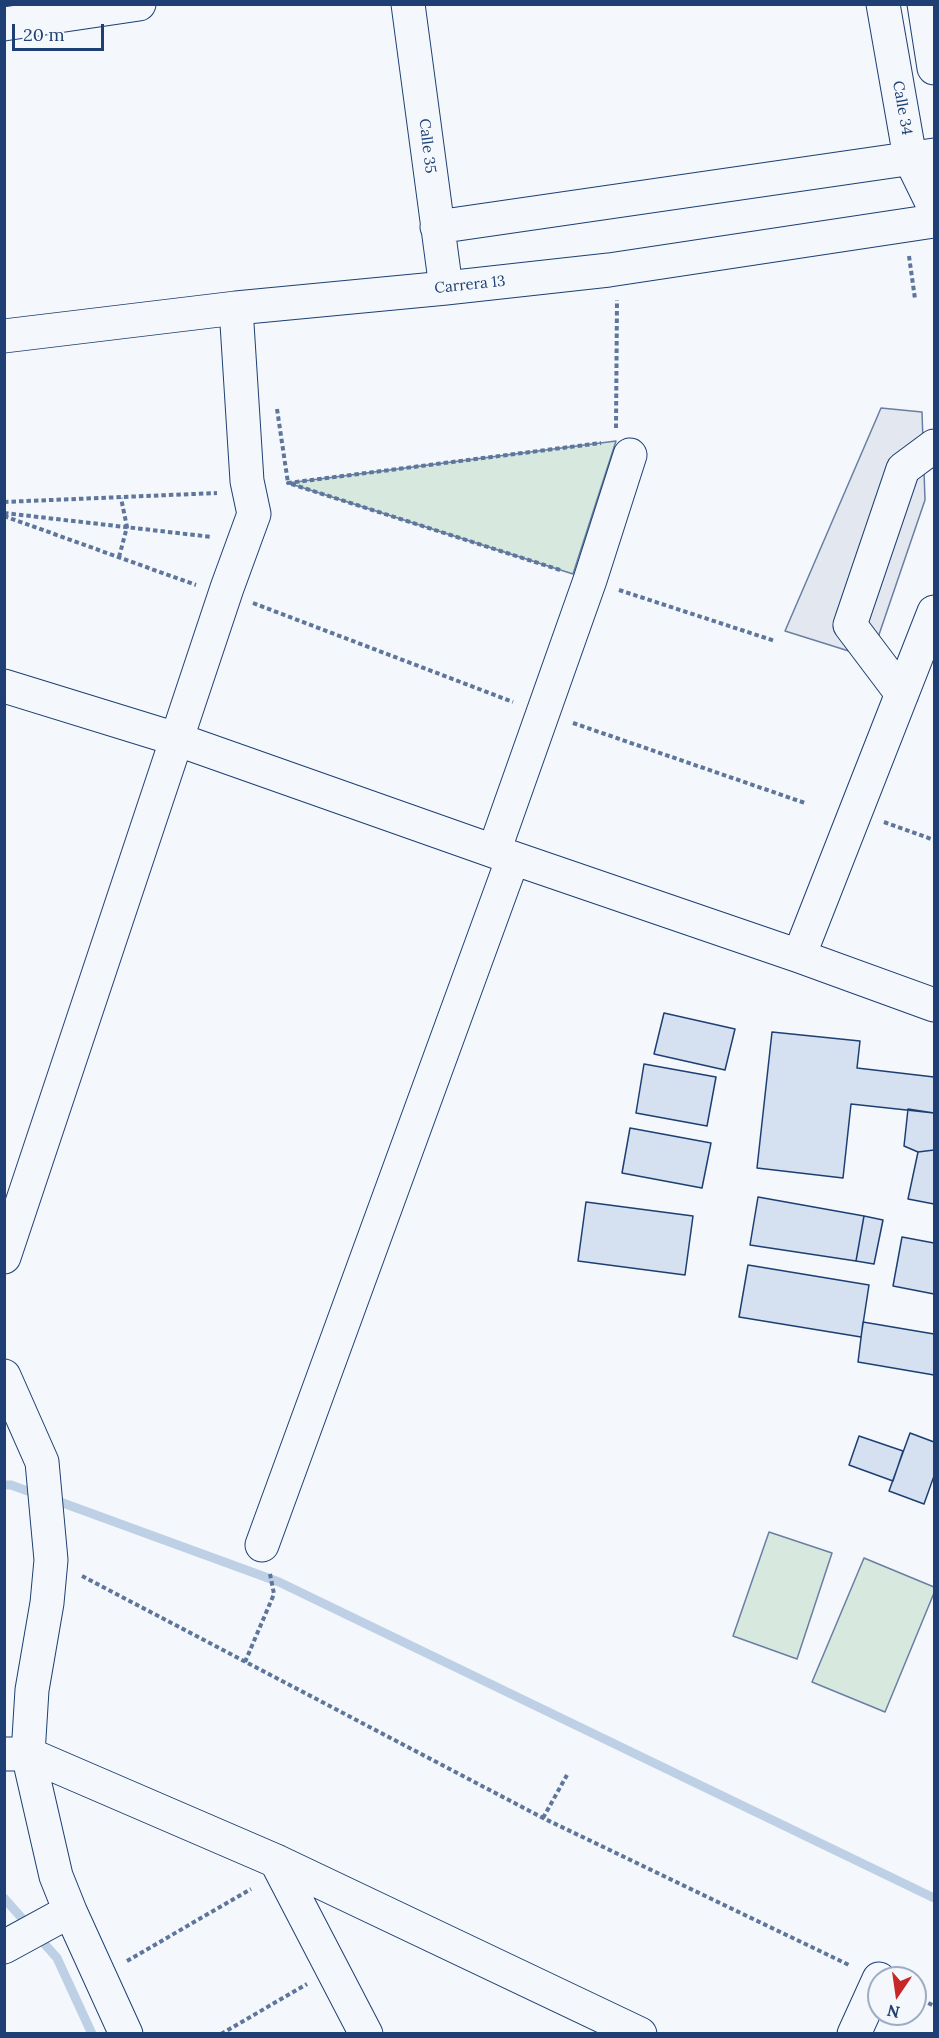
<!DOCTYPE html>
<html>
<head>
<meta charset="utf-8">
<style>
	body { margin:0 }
	#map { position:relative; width:939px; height:2038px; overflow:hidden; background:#f4f7fb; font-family:Lora,serif }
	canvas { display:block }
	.frame { position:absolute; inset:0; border:6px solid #1d3f73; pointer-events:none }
	.north { position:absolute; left:867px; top:1966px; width:60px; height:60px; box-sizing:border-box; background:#f4f7fb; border:2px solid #9eadc5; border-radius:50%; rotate:193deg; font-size:16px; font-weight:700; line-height:24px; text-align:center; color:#1d3f73 }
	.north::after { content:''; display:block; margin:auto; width:21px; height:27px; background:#c62828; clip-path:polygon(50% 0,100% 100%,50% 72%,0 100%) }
	.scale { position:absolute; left:12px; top:24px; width:92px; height:27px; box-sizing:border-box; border:3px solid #1d3f73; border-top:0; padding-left:8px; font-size:18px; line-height:21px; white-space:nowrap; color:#1d3f73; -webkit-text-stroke:4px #f4f7fb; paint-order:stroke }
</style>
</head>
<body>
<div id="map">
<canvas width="939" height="2038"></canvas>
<div class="frame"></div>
<div class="north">N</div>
<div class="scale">20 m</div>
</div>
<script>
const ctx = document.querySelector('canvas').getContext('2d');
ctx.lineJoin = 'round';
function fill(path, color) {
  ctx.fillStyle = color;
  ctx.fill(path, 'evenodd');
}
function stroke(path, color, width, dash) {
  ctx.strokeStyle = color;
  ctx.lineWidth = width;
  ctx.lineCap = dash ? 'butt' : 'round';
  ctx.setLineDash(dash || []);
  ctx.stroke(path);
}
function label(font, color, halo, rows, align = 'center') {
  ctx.font = font + ' Lora,serif';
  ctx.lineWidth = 4.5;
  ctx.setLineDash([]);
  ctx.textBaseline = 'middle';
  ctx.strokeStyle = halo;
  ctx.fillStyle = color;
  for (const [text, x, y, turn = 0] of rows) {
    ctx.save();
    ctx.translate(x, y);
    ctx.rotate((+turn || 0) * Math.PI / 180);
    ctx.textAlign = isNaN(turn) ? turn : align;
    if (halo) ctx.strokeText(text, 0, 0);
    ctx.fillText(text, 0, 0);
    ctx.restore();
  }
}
const green = new Path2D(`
	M616 441 573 574 288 483Z
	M769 1532 832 1553 797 1659 733 1636Z
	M864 1558 934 1587V1593L885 1712 812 1682Z`);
const parking = new Path2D(`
	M881 408 922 412 925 500 871 658 785 631Z`);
const stream = new Path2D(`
	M4 1485H11L39 1495
	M52 1499 279 1582 934 1898
	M4 1898 57 1958 92 2034`);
const building = new Path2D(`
	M664 1013 735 1029 725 1070 654 1054Z
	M772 1032 860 1041 857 1068 934 1077V1113L851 1104 843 1178 757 1168Z
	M644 1064 716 1077 707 1126 636 1113Z
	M908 1109 934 1113V1150L918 1152 904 1146Z
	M630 1128 711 1143 702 1188 622 1173Z
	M934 1150V1204L908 1199 918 1152Z
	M758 1197 864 1216 856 1261 750 1245Z
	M586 1202 693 1216 685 1275 578 1261Z
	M864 1216 883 1220 874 1264 856 1261Z
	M902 1237 934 1243V1294L893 1286Z
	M748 1265 869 1285 861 1337 739 1317Z
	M863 1322 934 1334V1375L858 1362Z
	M910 1433 934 1442V1476L924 1504 889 1491Z
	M859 1436 903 1451 893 1481 849 1465Z`);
const path = new Path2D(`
	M909 256 915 299
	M277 409 288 483
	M616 428 617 300
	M4 502 217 493
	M4 513 212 537
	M4 516 196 585
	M119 557 127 527 121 498
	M560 570 288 483 601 443
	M619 590 775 641
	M253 603 513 702
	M573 723 805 803
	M884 822 934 840
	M82 1576 543 1818 851 1966
	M245 1662 274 1594 270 1574
	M543 1818 567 1775
	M127 1961 251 1889
	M915 1996 934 2006
	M221 2034 307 1984`);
const minor = new Path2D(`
	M408 4 446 288
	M883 4 910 158 934 207
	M924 4 934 68
	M4 24 139 4
	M437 227 934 155
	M4 336 236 308 446 288 609 270 934 221
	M4 686 176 739 513 858 799 956 934 1005
	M902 694 850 625 903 469 934 446
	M494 851 590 580 630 455
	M799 956 934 612
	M4 1257 227 588 254 514 247 481 236 308
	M4 1376 42 1462 51 1560 47 1603 32 1690 28 1754 56 1876 70 1911 4 1947
	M262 1545 513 858
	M4 1754H28L276 1861 640 2034
	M276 1861 366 2034
	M70 1911 126 2034
	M854 2034 879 1979`);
const streetNames = [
	["Calle 34",902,108,80],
	["Calle 35",427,146,83],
	["Carrera 13",470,285,-6]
];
fill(green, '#d7e8df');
stroke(green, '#687fa3', 1.5);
fill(parking, '#e3e8f0');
stroke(parking, '#687fa3', 1.5);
stroke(stream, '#bed0e5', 9);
fill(building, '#d5e0f0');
stroke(building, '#1d3f73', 1.5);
stroke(minor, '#1d3f73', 35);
stroke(path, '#5e769c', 4, [4.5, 3]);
stroke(minor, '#f4f7fb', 33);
label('15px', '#1d3f73', '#f4f7fb', streetNames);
</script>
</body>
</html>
